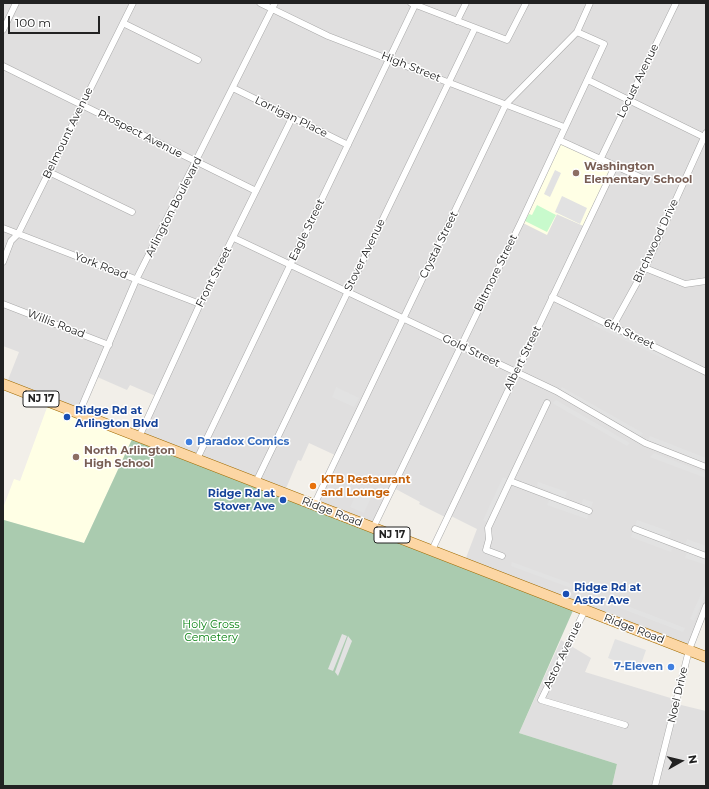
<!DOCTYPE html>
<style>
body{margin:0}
#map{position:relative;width:709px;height:789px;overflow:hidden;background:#f2efe9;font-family:Montserrat,sans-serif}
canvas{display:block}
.frame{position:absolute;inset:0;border:4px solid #222;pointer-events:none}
.north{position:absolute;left:661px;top:741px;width:40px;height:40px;-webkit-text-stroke:3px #fff;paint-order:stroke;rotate:82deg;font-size:11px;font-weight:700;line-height:16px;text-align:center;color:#222}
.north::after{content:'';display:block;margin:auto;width:14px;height:18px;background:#222;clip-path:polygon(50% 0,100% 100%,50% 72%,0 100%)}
.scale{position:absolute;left:8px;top:16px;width:92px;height:18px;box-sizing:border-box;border:2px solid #222;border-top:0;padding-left:5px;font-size:12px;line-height:14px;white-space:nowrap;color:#222;-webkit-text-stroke:3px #fff;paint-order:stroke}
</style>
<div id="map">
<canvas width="709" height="789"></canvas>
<div class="frame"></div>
<div class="north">N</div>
<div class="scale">100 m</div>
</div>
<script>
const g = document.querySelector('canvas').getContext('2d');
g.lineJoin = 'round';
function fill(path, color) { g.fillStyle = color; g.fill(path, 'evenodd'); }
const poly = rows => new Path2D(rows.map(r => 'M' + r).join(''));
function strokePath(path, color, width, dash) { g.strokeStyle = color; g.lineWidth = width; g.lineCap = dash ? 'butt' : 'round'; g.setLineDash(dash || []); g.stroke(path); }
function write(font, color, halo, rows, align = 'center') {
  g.font = font + ' Montserrat,sans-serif'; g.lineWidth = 3; g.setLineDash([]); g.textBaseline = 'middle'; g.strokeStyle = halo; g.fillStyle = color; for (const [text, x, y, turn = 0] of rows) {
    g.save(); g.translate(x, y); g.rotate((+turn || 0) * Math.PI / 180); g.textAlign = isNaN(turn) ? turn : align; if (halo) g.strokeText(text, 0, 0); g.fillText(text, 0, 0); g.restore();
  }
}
fill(poly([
 [3,3,706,3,706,606,689,650,464,563,477,529,449,515,447,518,419,504,420,502,392,487,373,528,314,505,337,456,309,443,301,461,298,460,284,493,139,437,158,397,130,385,127,390,95,376,79,413,6,385,19,352,3,346],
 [615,166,586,227,556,214],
 [561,640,591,658,585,672,677,700,677,704,706,711,706,777,704,786,612,786,617,764,519,733]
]), '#e0dfdf');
fill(poly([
 [559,140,615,166,586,227,557,214,547,235,521,222],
 [49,402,134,435,84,543,3,520,3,508,14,479,20,481]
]), '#ffffe5');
fill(poly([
 [134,435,575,606,519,733,617,764,612,786,3,786,3,521,4,520,84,543]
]), '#aacbaf');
fill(poly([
 [537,205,556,215,547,232,525,221,529,214,532,215]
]), '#c8facc');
fill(poly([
 [555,170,561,173,550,197,544,194],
 [562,196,587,208,580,224,555,212],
 [595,321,666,355,664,359,593,325],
 [336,387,359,398,354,407,332,397],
 [562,387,643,433,640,437,559,391],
 [556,400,630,443,627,446,552,403],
 [650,436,706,458,706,463,648,440],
 [654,453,706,473,706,478,650,457],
 [503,477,507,479,487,522,483,520],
 [538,482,567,492,563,505,579,511,583,499,593,502,587,519,547,505,552,492,537,486],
 [357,492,371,498,364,513,350,507],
 [637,520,671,532,666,545,672,548,671,552,631,537],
 [687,539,706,546,706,565,685,558,689,546,685,544],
 [512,562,572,584,571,588,511,566],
 [706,582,706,593,694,621,690,619],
 [601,596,685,628,683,632,599,600],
 [342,634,347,636,333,671,328,669],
 [348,636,352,641,338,676,335,672],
 [615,639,646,650,639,670,608,658]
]), '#e2e2e2');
const minor = poly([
 [260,3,328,36,564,127],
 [411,3,507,40,526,3],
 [457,21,466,3],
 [123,23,198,60],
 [3,30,16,3],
 [3,66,256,191],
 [588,80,706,138],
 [233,88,348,145],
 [559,140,642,178],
 [600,160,676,3],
 [49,172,132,212],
 [3,228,200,304],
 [234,238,556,391,645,443,706,467],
 [3,262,11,241,18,234,133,3],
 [645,268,685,284,706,281],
 [552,297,706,372],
 [3,304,109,345],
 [613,326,645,268,706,133],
 [547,403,510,481,589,511],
 [79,413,136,280,275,3],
 [139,437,200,304,292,118],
 [197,459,415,5],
 [256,482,475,28],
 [314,505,506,104,577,32,590,3],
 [373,528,521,222,604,44,577,32],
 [635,529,706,556],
 [432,550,615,166],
 [502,556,486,550,489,539,488,528,510,481],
 [585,610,541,700,625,725],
 [655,786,689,650,706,606]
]);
const primary = poly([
 [3,384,706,657]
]);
strokePath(minor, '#a9a9a9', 7);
strokePath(primary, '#a06b00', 11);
strokePath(minor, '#fff', 6);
strokePath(primary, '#fcd6a4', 10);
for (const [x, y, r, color] of [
 [576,173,4,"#8d6e63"],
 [67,417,4,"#1a4fb4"],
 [189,442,4,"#3f7fe0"],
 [76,457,4,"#8d6e63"],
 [313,486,4,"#e8710a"],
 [283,500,4,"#1a4fb4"],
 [566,594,4,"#1a4fb4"],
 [671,667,4,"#3f7fe0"]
]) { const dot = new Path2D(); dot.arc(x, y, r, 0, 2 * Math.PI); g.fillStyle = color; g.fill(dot); strokePath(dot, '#fff', 1.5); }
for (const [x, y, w] of [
 [41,399,36],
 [392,535,36]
]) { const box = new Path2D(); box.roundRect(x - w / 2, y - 8, w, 16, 3); g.fillStyle = '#fff'; g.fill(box); strokePath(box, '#222', 1); }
write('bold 10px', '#222', null, [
 ["NJ 17",41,399],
 ["NJ 17",392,535]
]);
write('11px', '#222', '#fff', [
 ["High Street",411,67,22],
 ["Locust Avenue",638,81,-64],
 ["Lorrigan Place",291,117,26],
 ["Belmount Avenue",68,133,-64],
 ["Prospect Avenue",140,134,27],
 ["Arlington Boulevard",174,207,-63],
 ["Eagle Street",307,230,-64],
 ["Birchwood Drive",656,241,-65],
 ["Crystal Street",439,245,-64],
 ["Stover Avenue",365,255,-64],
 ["York Road",101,266,21],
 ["Biltmore Street",496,273,-64],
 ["Front Street",214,277,-63],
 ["Willis Road",56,324,21],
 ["6th Street",629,334,26],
 ["Gold Street",471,351,25],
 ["Albert Street",523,358,-64],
 ["Ridge Road",332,512,21],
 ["Ridge Road",634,629,21],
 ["Astor Avenue",563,655,-64],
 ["Noel Drive",678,695,-77]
]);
write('bold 11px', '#785e54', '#fff', [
 ["Washington",584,167],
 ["Elementary School",584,180],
 ["North Arlington",84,451],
 ["High School",84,464]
], 'left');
write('bold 11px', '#164399', '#fff', [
 ["Ridge Rd at",75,411],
 ["Arlington Blvd",75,424],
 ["Ridge Rd at",275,494,"right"],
 ["Stover Ave",275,507,"right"],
 ["Ridge Rd at",574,588],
 ["Astor Ave",574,601]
], 'left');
write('bold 11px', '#366cbe', '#fff', [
 ["Paradox Comics",197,442],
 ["7-Eleven",663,667,"right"]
], 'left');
write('bold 11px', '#c56008', '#fff', [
 ["KTB Restaurant",321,480],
 ["and Lounge",321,493]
], 'left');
write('11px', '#0c8416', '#fff', [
 ["Holy Cross",211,625],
 ["Cemetery",211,638]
]);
</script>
